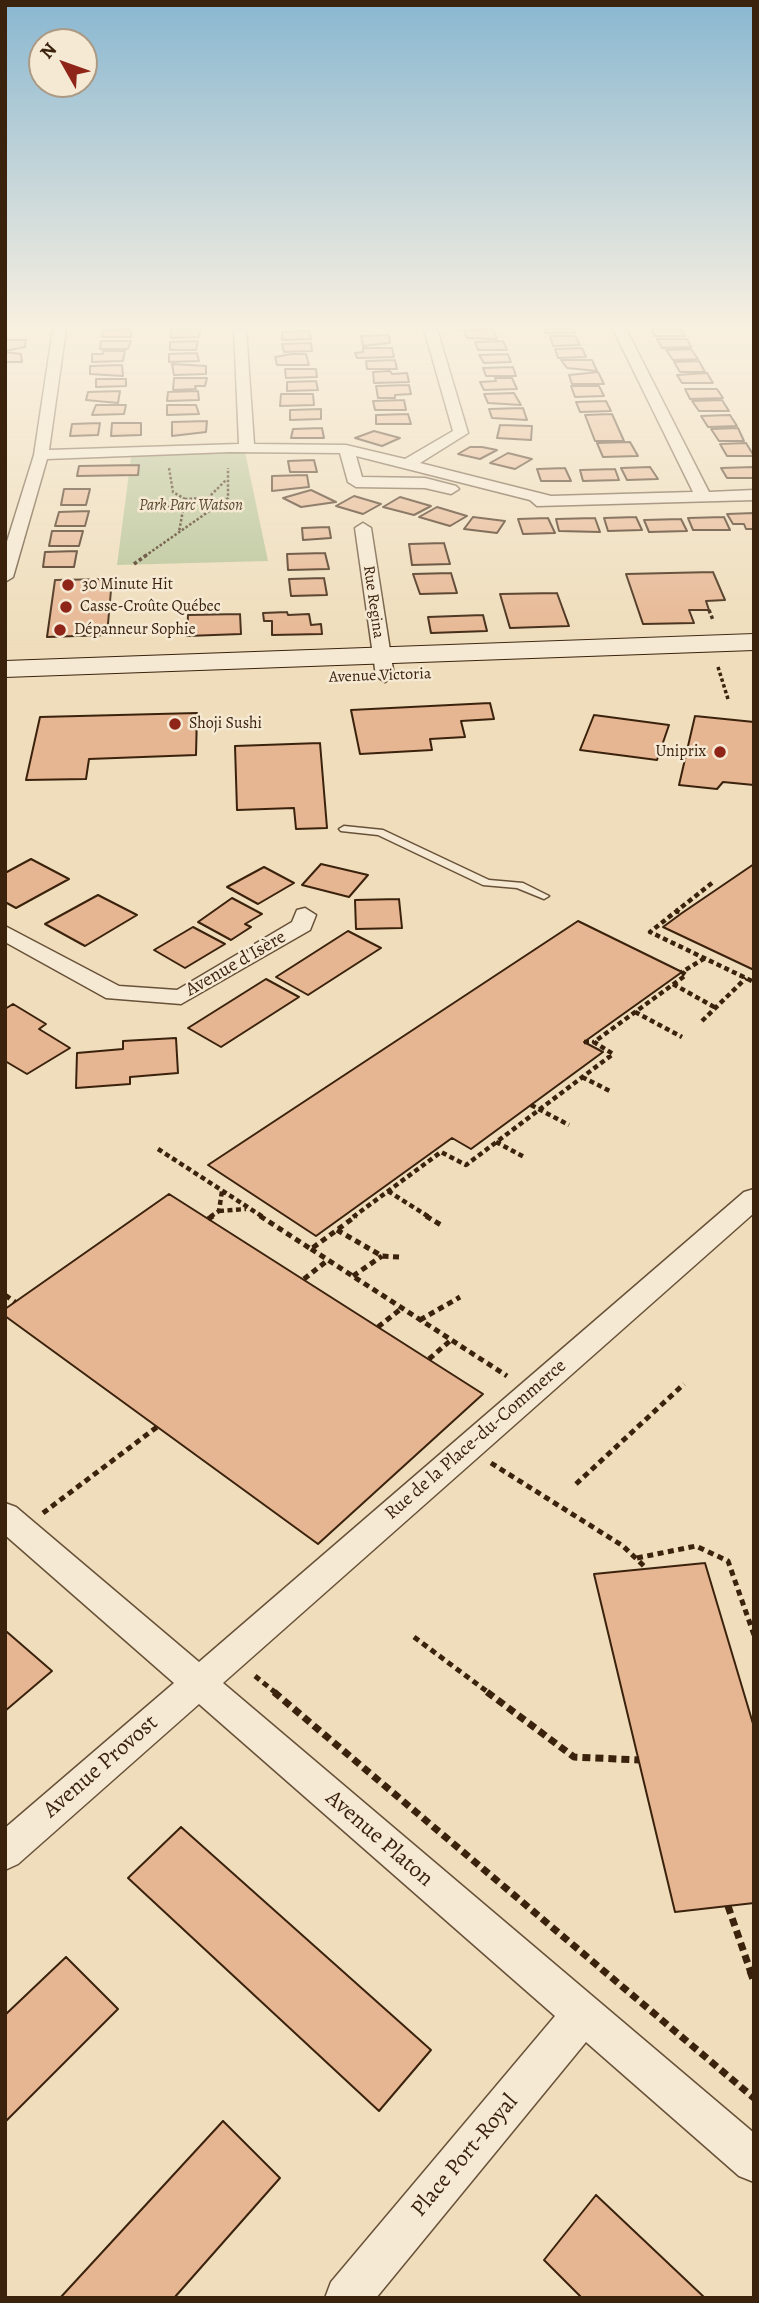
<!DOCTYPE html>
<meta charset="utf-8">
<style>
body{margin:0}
#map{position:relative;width:759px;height:2303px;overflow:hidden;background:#efddbb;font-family:Alegreya,serif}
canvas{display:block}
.frame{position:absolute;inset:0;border:7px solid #3b220d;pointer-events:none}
.north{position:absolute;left:28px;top:28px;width:70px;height:70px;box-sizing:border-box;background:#f5e9d3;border:2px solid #ab9984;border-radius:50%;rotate:310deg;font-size:19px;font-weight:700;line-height:28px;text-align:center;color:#3b220d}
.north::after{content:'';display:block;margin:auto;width:24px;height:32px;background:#8f2418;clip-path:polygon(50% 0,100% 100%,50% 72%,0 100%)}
</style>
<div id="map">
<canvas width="759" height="2303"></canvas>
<div class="frame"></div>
<div class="north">N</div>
</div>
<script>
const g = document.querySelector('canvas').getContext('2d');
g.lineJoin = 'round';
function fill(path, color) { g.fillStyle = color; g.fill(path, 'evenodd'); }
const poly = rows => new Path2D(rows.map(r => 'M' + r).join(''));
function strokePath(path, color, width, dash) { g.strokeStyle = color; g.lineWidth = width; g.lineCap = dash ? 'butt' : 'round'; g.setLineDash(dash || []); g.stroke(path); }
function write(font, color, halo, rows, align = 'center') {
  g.font = font + ' Alegreya,serif'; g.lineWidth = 5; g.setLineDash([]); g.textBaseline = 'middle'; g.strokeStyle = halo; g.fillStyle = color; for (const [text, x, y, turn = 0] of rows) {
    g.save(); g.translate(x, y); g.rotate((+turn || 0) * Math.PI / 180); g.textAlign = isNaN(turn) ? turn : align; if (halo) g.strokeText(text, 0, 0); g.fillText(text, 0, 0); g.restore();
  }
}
fill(poly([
 [244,447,268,561,117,565,132,450]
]), '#b4c294');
const building = poly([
 [131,329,131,337,102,337,103,330,131,329],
 [171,329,200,329,199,337,171,338,171,329],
 [493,329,497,339,467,338,464,330,493,329],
 [544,329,574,329,575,333,546,333,544,329],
 [651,329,681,329,685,336,655,336,651,329],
 [309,331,311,339,282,340,282,332,309,331],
 [389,335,390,343,363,346,361,336,389,335],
 [550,336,575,336,580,345,553,346,550,336],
 [657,339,687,339,691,347,662,348,657,339],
 [5,340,26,340,25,347,5,351,5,340],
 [101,341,131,341,128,349,100,349,101,341],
 [198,341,196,350,170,350,170,342,198,341],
 [503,341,507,350,478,350,475,342,503,341],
 [311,343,312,351,284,352,282,344,311,343],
 [363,348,392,348,394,357,357,358,355,353,363,352,363,348],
 [582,348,586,357,558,358,555,349,582,348],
 [691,349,698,359,673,360,666,350,691,349],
 [103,351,125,351,123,361,92,362,92,354,103,354,103,351],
 [5,352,21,354,22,362,5,362,5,352],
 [197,353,199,361,169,362,169,354,197,353],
 [291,354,306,354,309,365,277,365,275,357,291,354],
 [508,354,511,362,484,363,479,355,508,354],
 [395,360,397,369,367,369,366,361,395,360],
 [561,360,592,360,597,371,567,368,561,360],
 [699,361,705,372,680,372,674,362,699,361],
 [172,364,206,366,206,374,174,375,172,364],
 [122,365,123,376,90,374,90,366,122,365],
 [513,367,516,376,486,376,483,368,513,367],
 [285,369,316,369,317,377,286,378,285,369],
 [390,371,392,374,407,373,409,382,374,383,373,372,390,371],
 [598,372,604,384,572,384,569,375,598,372],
 [707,373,713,383,682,383,677,375,707,373],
 [174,378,207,378,205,386,195,386,196,389,173,390,174,378],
 [495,378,512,378,517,389,484,390,480,382,496,381,495,378],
 [96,379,126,379,126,386,96,387,96,379],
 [316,381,318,390,287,391,287,382,316,381],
 [409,385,411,394,395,395,395,398,378,398,376,386,409,385],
 [571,386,599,386,604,396,575,397,571,386],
 [685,389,717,389,723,398,690,399,685,389],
 [120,391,118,403,86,400,88,392,120,391],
 [198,391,199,400,167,401,168,392,198,391],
 [514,393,521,405,488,403,484,394,514,393],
 [281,394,313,394,314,405,280,406,281,394],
 [404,400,406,410,375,410,373,401,404,400],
 [722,400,729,411,699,411,692,401,722,400],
 [606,401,611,411,580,412,576,402,606,401],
 [96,405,126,405,124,414,92,415,96,405],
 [167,405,196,405,199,414,167,415,167,405],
 [523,408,527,420,492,418,489,409,523,408],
 [321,409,321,419,290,420,290,410,321,409],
 [408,414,411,424,376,424,376,415,408,414],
 [612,414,624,441,595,441,585,415,612,414],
 [730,415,737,426,708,427,701,416,730,415],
 [207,421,206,432,172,436,172,422,207,421],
 [100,423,98,435,70,436,72,424,100,423],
 [112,423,141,423,141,435,111,436,112,423],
 [500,425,532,426,531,440,497,438,500,425],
 [322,428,324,438,291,438,293,429,322,428],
 [738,428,744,441,719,441,711,429,738,428],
 [374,431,400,438,382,446,355,438,374,431],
 [630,442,638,456,603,457,597,443,630,442],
 [746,443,754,456,727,456,720,444,746,443],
 [470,447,482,447,497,450,480,459,458,454,470,447],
 [508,453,532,459,515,469,490,463,508,453],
 [314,460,317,472,290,472,288,461,314,460],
 [139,465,138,475,77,476,79,466,139,465],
 [650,467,658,479,627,480,621,468,650,467],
 [754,467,754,478,727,478,721,468,754,467],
 [565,468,571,481,541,481,537,469,565,468],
 [615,469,619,480,583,481,580,470,615,469],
 [307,475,309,487,272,491,272,476,307,475],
 [64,489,90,489,86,505,61,505,64,489],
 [311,490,336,502,301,507,283,498,311,490],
 [354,496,381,504,363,514,336,506,354,496],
 [400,497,431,506,414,515,383,507,400,497],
 [437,507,467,516,450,526,419,517,437,507],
 [89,511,85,526,55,526,59,512,89,511],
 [754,513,754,529,746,529,744,524,733,524,727,514,754,513],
 [473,517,505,521,497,533,464,529,473,517],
 [636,517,642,530,608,531,604,518,636,517],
 [724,517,730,530,693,530,688,518,724,517],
 [548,518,555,533,523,534,518,519,548,518],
 [595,518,600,532,559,531,556,519,595,518],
 [681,519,687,531,649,532,644,520,681,519],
 [329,527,331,538,303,540,302,528,329,527],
 [52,531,83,531,79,546,49,546,52,531],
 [444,543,450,564,412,565,409,544,444,543],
 [77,551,74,567,43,567,45,552,77,551],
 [325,553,329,569,288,570,287,554,325,553],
 [713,572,725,600,706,601,709,610,689,610,694,623,643,624,626,574,713,572],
 [451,573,457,593,420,594,413,574,451,573],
 [324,578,327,595,291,596,289,579,324,578],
 [112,579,107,635,47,637,55,580,112,579],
 [557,593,569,626,510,628,500,594,557,593],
 [287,612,288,615,309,614,311,625,321,624,322,634,272,635,272,621,264,621,263,613,287,612],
 [240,614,241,634,187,636,188,615,240,614],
 [483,615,487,631,431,633,428,617,483,615],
 [490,703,494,719,461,721,465,737,430,739,432,750,360,754,351,710,490,703],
 [197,713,196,755,89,759,86,779,26,780,40,717,197,713],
 [594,715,669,725,657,760,580,750,594,715],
 [695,716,754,722,754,785,723,782,717,789,679,785,695,716],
 [320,743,327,828,296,829,294,808,237,810,235,746,320,743],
 [31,859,69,879,16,908,5,902,5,873,31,859],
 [321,864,368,875,349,897,302,885,321,864],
 [754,864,754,970,663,927,682,913,754,864],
 [264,867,294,883,258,904,227,887,264,867],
 [98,895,137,915,85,946,45,924,98,895],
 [232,898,262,914,245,924,251,927,231,940,198,922,232,898],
 [399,899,402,928,356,929,355,900,399,899],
 [578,921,682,972,584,1042,603,1052,471,1149,452,1138,316,1236,208,1165,578,921],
 [193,927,225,944,185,968,154,950,193,927],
 [348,931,381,948,308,995,276,977,348,931],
 [266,979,299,997,221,1047,188,1028,266,979],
 [13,1004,46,1024,39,1029,70,1048,27,1074,5,1061,5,1009,13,1004],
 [176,1038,178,1073,130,1077,130,1084,76,1088,77,1053,123,1049,123,1041,176,1038],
 [169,1194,483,1394,318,1544,5,1316,5,1309,169,1194],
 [705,1563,754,1727,754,1903,675,1912,594,1574,705,1563],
 [7,1632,52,1671,5,1711,5,1634,7,1632],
 [181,1827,431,2050,379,2111,128,1878,181,1827],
 [66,1957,118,2009,5,2122,5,2015,66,1957],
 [223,2121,280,2178,174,2298,60,2298,223,2121],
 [596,2195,705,2298,582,2298,544,2260,596,2195]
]);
fill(building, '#e6b591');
strokePath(building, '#3b220d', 2);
const service = poly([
 [344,826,383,830,489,880,523,883,549,896,544,899,517,888,483,885,378,835,341,831,339,829,344,826]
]);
const minor = poly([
 [53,329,66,329,49,450,239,444,234,329,246,329,254,444,346,445,405,459,453,431,424,329,437,329,468,433,420,463,551,496,693,492,613,329,626,329,709,492,754,490,754,500,537,506,530,500,356,456,362,477,425,478,456,486,459,489,451,494,425,488,356,487,348,482,340,453,230,452,47,459,13,577,5,582,5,548,34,455,53,329],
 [363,523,371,528,394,676,385,682,376,676,355,528,363,523],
 [305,908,316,915,310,930,181,1004,106,998,5,942,5,926,119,986,177,990,292,922,297,910,305,908],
 [754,1189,754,1213,223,1683,754,2133,754,2182,739,2176,586,2042,376,2298,325,2298,331,2282,555,2016,199,1704,18,1864,5,1870,5,1828,174,1683,5,1535,5,1503,16,1507,199,1662,744,1192,754,1189]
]);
const secondary = poly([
 [754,634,754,650,5,677,5,661,754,634]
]);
strokePath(service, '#685138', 3);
strokePath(minor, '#685138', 3);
strokePath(secondary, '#3b220d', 2);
strokePath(poly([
 [169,468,173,492,185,499,179,532],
 [185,499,208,498,226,480],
 [168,507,184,506],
 [145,556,228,498,228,468]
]), '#3b220d', 2.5, [2.5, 2]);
strokePath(poly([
 [134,564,148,554],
 [709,610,713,620],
 [718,667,728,699]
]), '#3b220d', 3.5, [3.5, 2.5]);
strokePath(poly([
 [712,883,650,932,754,982],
 [675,910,682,913],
 [673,984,716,1008],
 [635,1012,682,1037],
 [702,1021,746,978],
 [584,1042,594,1042],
 [582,1077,612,1092],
 [531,1105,569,1125],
 [496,1142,526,1158],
 [158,1149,263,1217],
 [388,1191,429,1217],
 [219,1211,246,1209],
 [210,1217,219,1211,222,1191],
 [353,1217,441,1152,466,1165,613,1054,594,1042,686,975,682,972,705,958]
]), '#3b220d', 4.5, [5, 3.5]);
strokePath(poly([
 [260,1216,311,1249,356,1216],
 [426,1216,441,1225],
 [208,1219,213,1216],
 [337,1230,382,1256,399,1257],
 [311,1249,507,1376],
 [353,1276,382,1256],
 [304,1279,328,1260],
 [5,1295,15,1302],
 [420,1320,460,1297],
 [378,1327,402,1308],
 [429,1359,451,1340],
 [491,1463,623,1546,646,1568],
 [576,1484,684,1384],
 [43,1513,157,1427],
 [637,1558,696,1546,728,1561,754,1635],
 [414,1637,489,1693],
 [255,1676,276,1693]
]), '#3b220d', 5, [6, 4.5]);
strokePath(poly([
 [274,1692,754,2098],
 [487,1692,574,1757,639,1760],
 [728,1906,750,1970,754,1973],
 [750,1971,754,1982]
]), '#3b220d', 7, [8, 5]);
fill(service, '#f5e9d3');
fill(minor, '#f5e9d3');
fill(secondary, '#f5e9d3');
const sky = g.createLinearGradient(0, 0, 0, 652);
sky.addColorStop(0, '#89b7d1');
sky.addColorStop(0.5, '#f8f0e0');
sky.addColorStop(1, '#f8f0e000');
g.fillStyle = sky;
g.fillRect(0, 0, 759, 652);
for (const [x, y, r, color] of [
 [68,585,7,"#8f2418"],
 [66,607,7,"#8f2418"],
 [60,630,7,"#8f2418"],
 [175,724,7,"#8f2418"],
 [720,752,7,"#8f2418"]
]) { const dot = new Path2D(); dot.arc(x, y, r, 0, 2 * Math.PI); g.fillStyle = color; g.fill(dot); strokePath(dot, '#f5e9d3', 2.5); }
write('italic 16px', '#594a2f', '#f5e9d3', [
 ["Park Parc Watson",191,506]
]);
write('16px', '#3b220d', '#f5e9d3', [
 ["30 Minute Hit",82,585],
 ["Casse-Croûte Québec",80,607],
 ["Dépanneur Sophie",74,630],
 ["Shoji Sushi",189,724],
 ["Uniprix",706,752,"right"]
], 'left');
write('16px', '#3b220d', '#f5e9d3', [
 ["Rue Regina",373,602,82],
 ["Avenue Victoria",380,676,-2]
]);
write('19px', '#3b220d', '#f5e9d3', [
 ["Avenue d'Isère",236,964,-30],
 ["Rue de la Place-du-Commerce",476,1440,-41]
]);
write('23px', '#3b220d', '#f5e9d3', [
 ["Avenue Provost",101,1767,-41],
 ["Avenue Platon",379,1839,41],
 ["Place Port-Royal",465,2156,-50]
]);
</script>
